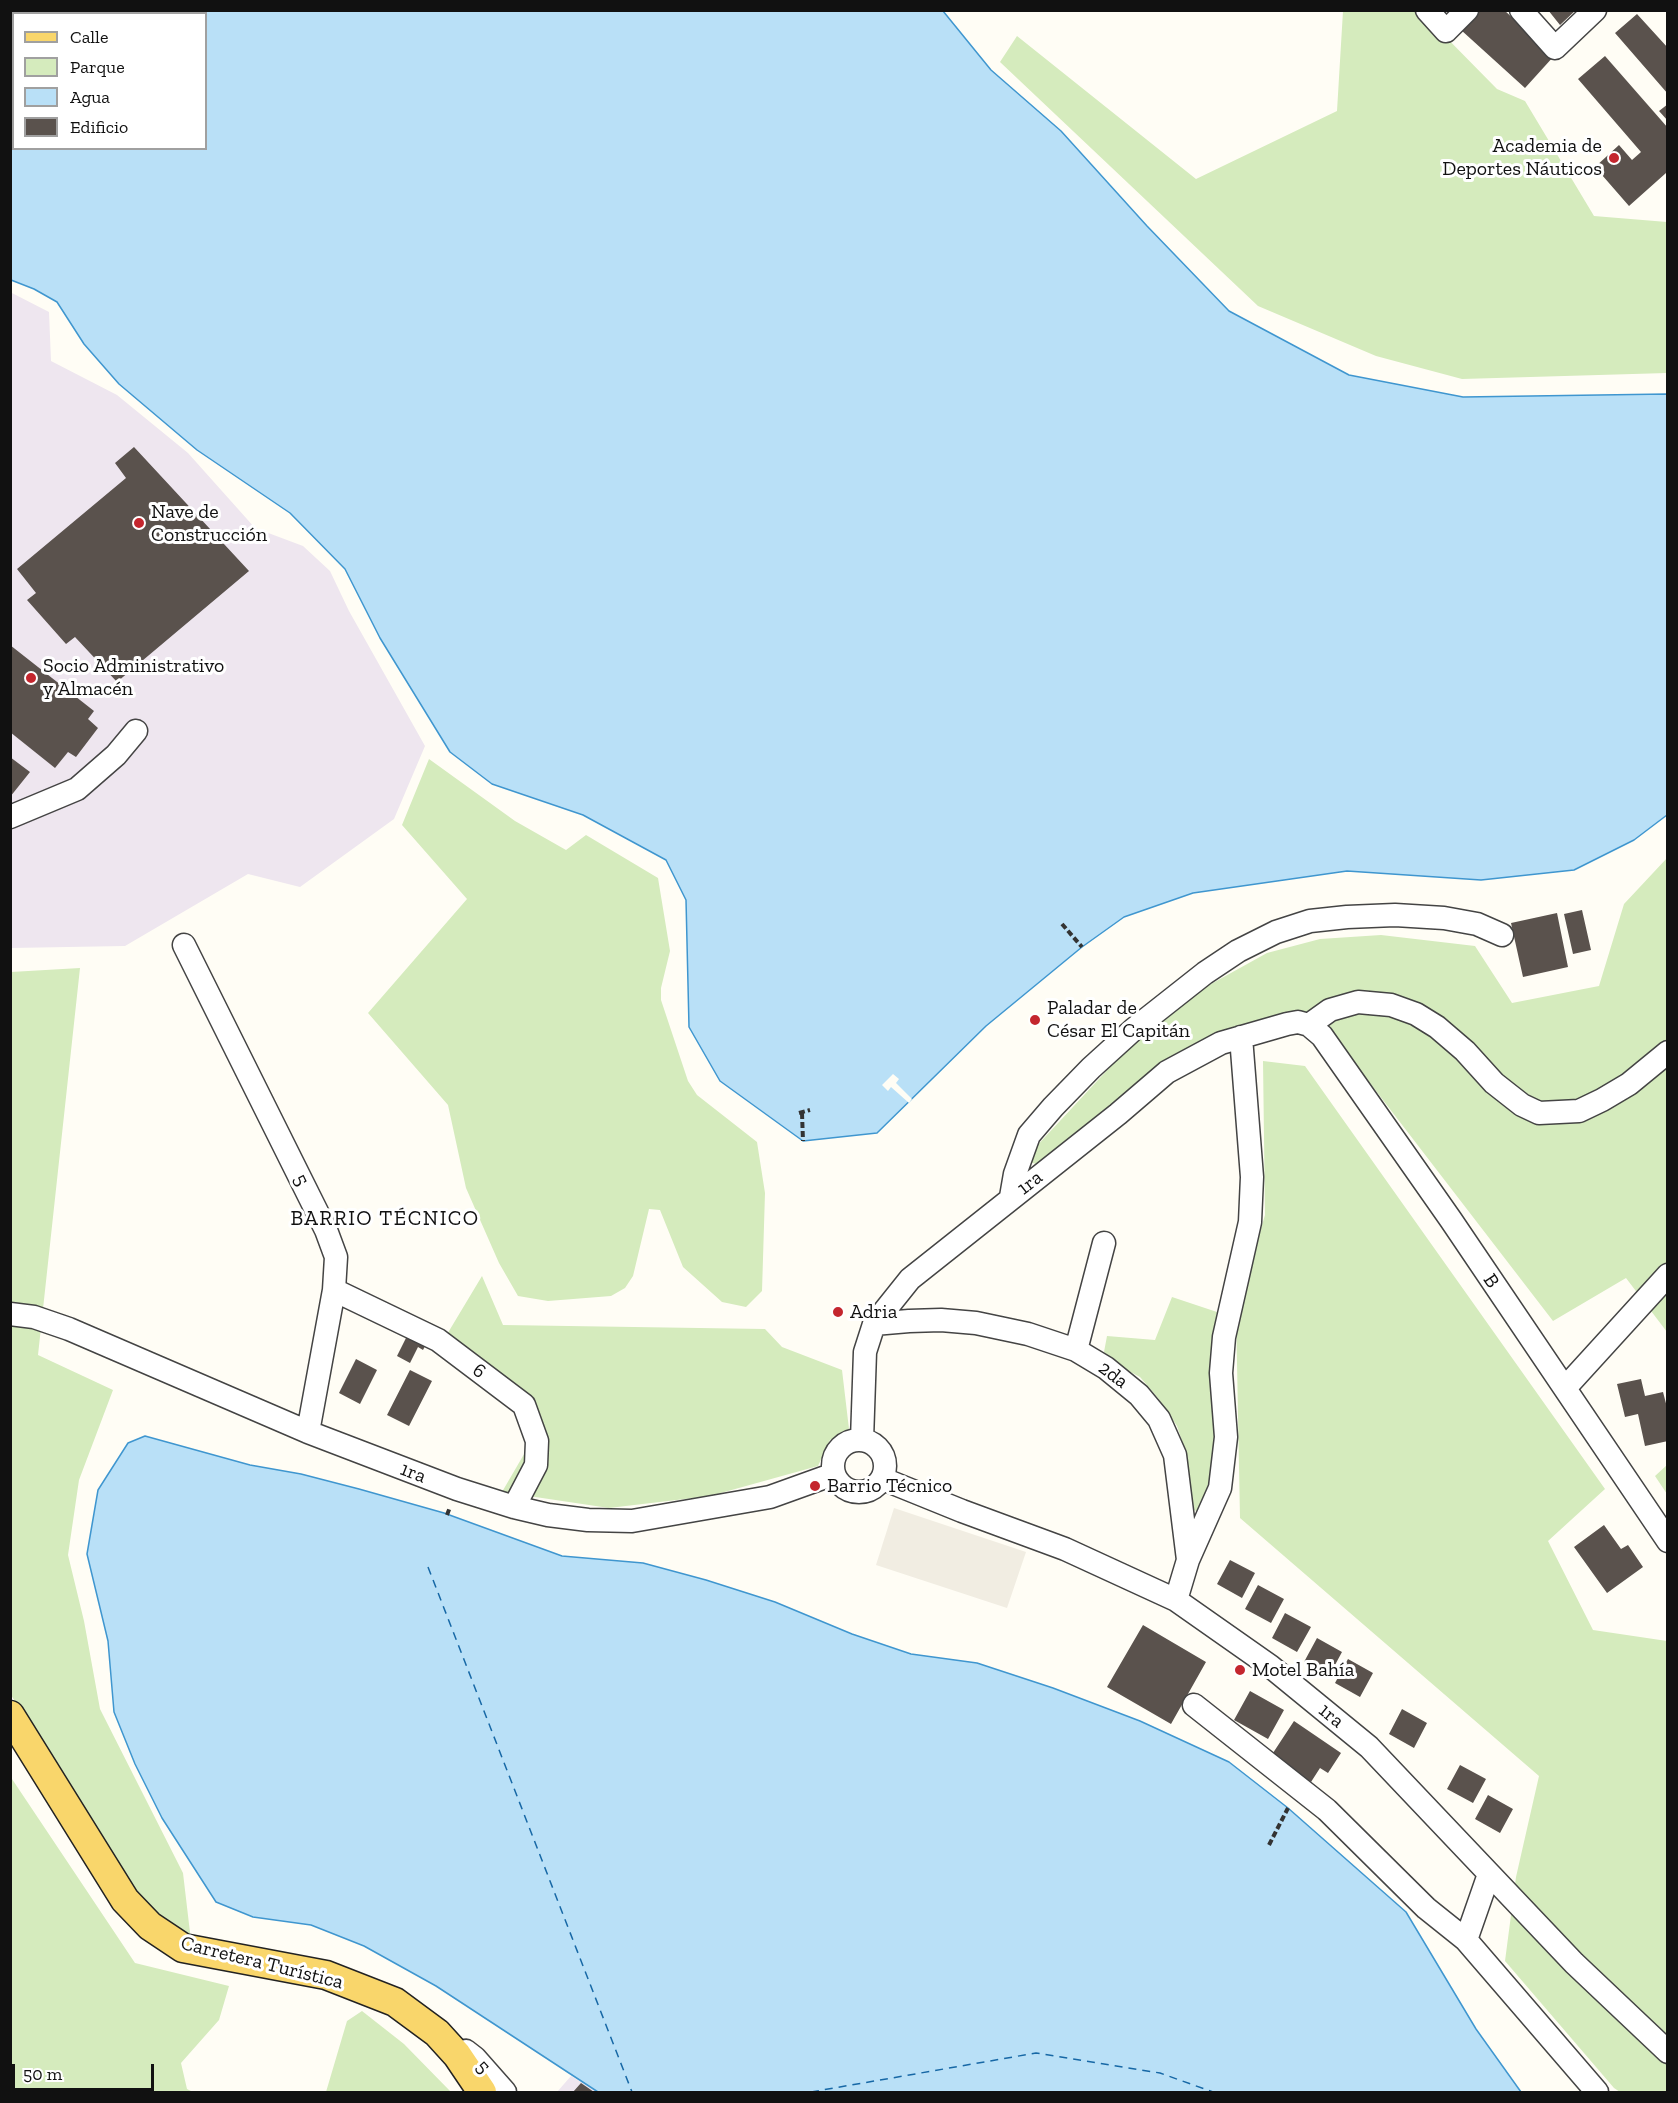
<!DOCTYPE html>
<meta charset="utf-8">
<style>
body{margin:0}
#map{position:relative;width:1678px;height:2103px;overflow:hidden;background:#fffdf5;font-family:"Zilla Slab",serif}
canvas{display:block}
.frame{position:absolute;inset:0;border:12px solid #111;pointer-events:none}
.legend{position:absolute;left:12px;top:12px;width:195px;height:138px;box-sizing:border-box;background:#fff;border:2px solid #a0a0a0;margin:0;padding:8px 10px;list-style:none;font-size:18px;color:#111}
.legend li{display:flex;align-items:center;gap:12px;height:30px}
.legend b{width:30px;border:2px solid #a0a0a0}
.scale{position:absolute;left:12px;top:2064px;width:142px;height:27px;box-sizing:border-box;border:3px solid #111;border-top:0;padding-left:8px;font-size:18px;line-height:21px;white-space:nowrap;color:#111;-webkit-text-stroke:4px #fff;paint-order:stroke}
</style>
<div id="map">
<canvas width="1678" height="2103"></canvas>
<div class="frame"></div>
<ul class="legend">
<li><b style="height:8px;background:#f9d66b"></b>Calle</li>
<li><b style="height:16px;background:#d5ebbd"></b>Parque</li>
<li><b style="height:16px;background:#b9e0f7"></b>Agua</li>
<li><b style="height:16px;background:#5a524d"></b>Edificio</li>
</ul>
<div class="scale">50 m</div>
</div>
<script>
const g = document.querySelector('canvas').getContext('2d');
g.lineJoin = 'round';
function fill(path, color) { g.fillStyle = color; g.fill(path, 'evenodd'); }
const poly = rows => new Path2D(rows.map(r => 'M' + r).join(''));
function strokePath(path, color, width, dash) { g.strokeStyle = color; g.lineWidth = width; g.lineCap = dash ? 'butt' : 'round'; g.setLineDash(dash || []); g.stroke(path); }
function write(font, color, halo, rows, align = 'center') {
  g.font = font + ' "Zilla Slab",serif'; g.lineWidth = 6; g.setLineDash([]); g.textBaseline = 'middle'; g.strokeStyle = halo; g.fillStyle = color; for (const [text, x, y, turn = 0] of rows) {
    g.save(); g.translate(x, y); g.rotate((+turn || 0) * Math.PI / 180); g.textAlign = isNaN(turn) ? turn : align; if (halo) g.strokeText(text, 0, 0); g.fillText(text, 0, 0); g.restore();
  }
}
fill(poly([
 [10,292,49,312,51,361,117,395,188,453,255,528,303,546,330,571,349,611,425,746,394,819,300,887,248,874,125,946,11,948],
 [571,2076,597,2092,557,2092]
]), '#eee6ef');
fill(poly([
 [1343,11,1416,11,1433,24,1497,89,1525,101,1594,216,1667,222,1667,373,1462,379,1376,356,1258,306,1000,62,1017,36,1196,179,1337,111],
 [429,759,515,821,566,850,586,835,658,878,670,951,661,988,661,1000,688,1081,697,1095,757,1142,765,1193,762,1291,746,1307,722,1302,683,1267,660,1210,649,1209,633,1276,625,1288,611,1296,548,1301,518,1296,499,1263,466,1188,448,1105,368,1013,467,899,402,825],
 [1667,858,1667,1332,1626,1278,1553,1321,1336,1039,1261,1023,1039,1165,1030,1162,1032,1151,1112,1065,1151,1027,1202,989,1267,953,1320,939,1381,935,1475,946,1512,1003,1599,986,1624,904],
 [80,968,38,1355,113,1390,79,1480,68,1555,84,1621,100,1709,183,1873,191,1941,135,1895,11,1695,11,972],
 [1263,1061,1305,1066,1605,1489,1548,1541,1593,1630,1667,1641,1667,2092,1620,2092,1614,2088,1505,1961,1516,1877,1539,1776,1240,1518,1236,1312,1265,1215],
 [482,1276,503,1325,765,1329,782,1347,842,1370,849,1429,830,1440,818,1466,710,1496,609,1508,502,1492,527,1449,532,1399,443,1341],
 [1172,1297,1217,1312,1213,1351,1215,1433,1212,1470,1205,1506,1197,1511,1189,1509,1187,1495,1188,1459,1177,1426,1158,1398,1140,1377,1121,1367,1104,1352,1107,1336,1155,1340],
 [1667,1465,1667,1494,1655,1476],
 [10,1776,135,1963,229,1986,219,2020,181,2063,187,2089,193,2092,11,2092],
 [362,2011,404,2044,451,2092,326,2092,347,2021]
]), '#d5ebbd');
fill(poly([
 [894,1508,1026,1552,1007,1608,876,1565]
]), '#f1ede2');
const water = poly([
 [10,11,943,11,991,70,1061,131,1147,226,1229,311,1349,375,1463,397,1667,394,1667,815,1634,840,1574,870,1481,880,1347,871,1193,893,1124,917,1082,947,986,1026,877,1133,803,1141,720,1081,689,1027,686,900,666,860,583,815,492,784,450,752,380,638,345,569,290,513,197,450,119,384,84,344,57,302,34,289,11,280,10,11],
 [14,14,206,14,206,148,14,148,14,14],
 [145,1436,250,1465,301,1474,359,1489,444,1513,562,1556,643,1563,706,1580,775,1602,852,1634,911,1654,977,1663,1053,1688,1140,1721,1229,1762,1288,1808,1406,1912,1476,2029,1521,2092,598,2092,436,1986,364,1946,311,1925,253,1917,216,1902,162,1818,135,1764,114,1712,108,1641,87,1554,98,1490,128,1443,145,1436]
]);
fill(water, '#b9e0f7');
strokePath(water, '#3f96cf', 1.5);
fill(poly([
 [893,1074,899,1079,896,1083,912,1099,909,1103,891,1087,888,1091,882,1085]
]), '#fffdf5');
strokePath(poly([
 [428,1567,632,2092],
 [811,2092,1036,2053,1160,2073,1213,2092]
]), '#1768a6', 1.5, [8, 6]);
fill(poly([
 [1479,10,1504,10,1554,56,1525,88,1461,30],
 [1548,10,1576,10,1560,25],
 [1637,14,1668,48,1668,94,1615,33],
 [1605,56,1668,128,1668,175,1666,173,1629,206,1595,167,1619,145,1632,160,1641,152,1578,79],
 [1668,104,1668,121,1659,111],
 [134,447,249,571,117,682,75,637,66,644,27,600,36,593,17,569,126,478,115,463],
 [10,645,94,711,88,719,98,728,76,757,68,752,55,768,10,732],
 [10,757,30,772,10,797],
 [1582,910,1591,950,1573,954,1564,914],
 [1557,913,1568,967,1523,977,1511,923],
 [411,1328,429,1338,423,1350,418,1347,410,1363,397,1356],
 [356,1359,377,1370,360,1404,339,1393],
 [410,1370,432,1381,409,1426,387,1415],
 [1641,1379,1645,1396,1663,1392,1668,1411,1668,1441,1645,1446,1638,1414,1625,1417,1617,1384],
 [1604,1525,1621,1549,1628,1545,1643,1567,1607,1593,1574,1547],
 [1230,1560,1255,1573,1242,1598,1217,1584],
 [1258,1585,1284,1599,1271,1623,1245,1609],
 [1285,1613,1311,1627,1297,1652,1272,1638],
 [1143,1625,1206,1662,1171,1724,1107,1687],
 [1317,1638,1342,1652,1329,1676,1304,1662],
 [1348,1659,1373,1673,1360,1697,1335,1683],
 [1250,1691,1284,1710,1268,1739,1234,1720],
 [1402,1709,1427,1723,1414,1748,1389,1734],
 [1294,1721,1341,1753,1328,1773,1320,1768,1311,1782,1271,1756],
 [1460,1765,1486,1779,1473,1803,1447,1789],
 [1488,1795,1513,1809,1500,1833,1475,1819],
 [581,2083,594,2092,573,2092]
]), '#5a524d');
const minor = poly([
 [1427,10,1446,31,1467,10],
 [1521,10,1555,48,1595,10],
 [10,817,77,789,116,755,136,731],
 [184,945,326,1230,336,1257,334,1290,308,1432],
 [1309,1025,1330,1010,1358,1002,1391,1005,1416,1014,1437,1027,1465,1051,1494,1083,1522,1105,1539,1113,1579,1111,1602,1100,1629,1084,1668,1052],
 [1011,1197,1015,1174,1029,1135,1053,1107,1091,1068,1134,1029,1205,973,1238,951,1276,932,1310,921,1347,917,1395,915,1444,918,1477,924,1502,935],
 [334,1290,438,1340,524,1405,537,1441,536,1465,514,1507],
 [10,1314,34,1317,69,1329,308,1432,457,1489,514,1507,548,1515,588,1520,632,1521,770,1497,834,1474],
 [874,1324,909,1321,941,1320,976,1323,1028,1334,1076,1350,1106,1368,1139,1395,1159,1419,1175,1455,1188,1560,1176,1600],
 [1076,1350,1104,1243],
 [1565,1388,1668,1275],
 '833 1466a26 26 0 1 1 52 0a26 26 0 1 1-52 0Z',
 [862,1440,865,1352,874,1324,910,1279,1118,1114,1167,1072,1221,1043,1287,1024,1298,1022,1309,1025,1322,1036,1451,1220,1668,1541],
 [883,1479,962,1511,1065,1549,1176,1600,1270,1666,1369,1747,1574,1963,1668,2052],
 [1188,1560,1220,1488,1226,1437,1221,1373,1224,1337,1250,1222,1252,1177,1241,1037],
 [1194,1705,1327,1810,1426,1908,1466,1940,1597,2092],
 [1466,1940,1489,1874],
 [457,2055,466,2051,475,2058,505,2092]
]);
const major = poly([
 [10,1715,125,1900,150,1926,183,1948,326,1975,395,2002,437,2033,457,2055,482,2092]
]);
strokePath(minor, '#444', 25);
strokePath(major, '#222', 31);
strokePath(poly([
 [1062,924,1082,947],
 [799,1113,810,1110],
 [802,1113,803,1141],
 [447,1515,450,1507],
 [1269,1845,1288,1808]
]), '#333', 4, [6, 3]);
strokePath(minor, '#fff', 22);
strokePath(major, '#f9d66b', 28);
for (const [x, y, r, color] of [
 [1614,158,6,"#c4262e"],
 [139,523,6,"#c4262e"],
 [31,678,6,"#c4262e"],
 [1035,1020,6,"#c4262e"],
 [838,1312,6,"#c4262e"],
 [815,1486,6,"#c4262e"],
 [1240,1670,6,"#c4262e"]
]) { const dot = new Path2D(); dot.arc(x, y, r, 0, 2 * Math.PI); g.fillStyle = color; g.fill(dot); strokePath(dot, '#fff', 2); }
write('20px', '#111', '#fff', [
 ["Academia de",1602,146,"right"],
 ["Deportes Náuticos",1602,169,"right"],
 ["Nave de",151,512],
 ["Construcción",151,535],
 ["Socio Administrativo",43,666],
 ["y Almacén",43,689],
 ["Paladar de",1047,1008],
 ["César El Capitán",1047,1031],
 ["Adria",850,1312],
 ["Barrio Técnico",827,1486],
 ["Motel Bahía",1252,1670]
], 'left');
write('20px', '#111', '#fff', [
 ["5",301,1180,64],
 ["1ra",1030,1183,-38],
 ["B",1491,1281,56],
 ["6",479,1371,37],
 ["2da",1113,1375,37],
 ["1ra",413,1473,21],
 ["1ra",1331,1716,39],
 ["Carretera Turística",262,1963,14],
 ["5",483,2067,48]
]);
g.letterSpacing = '1.5px';
write('21px', '#111', '#fff', [
 ["BARRIO TÉCNICO",385,1219]
]);
g.letterSpacing = '0px';
</script>
